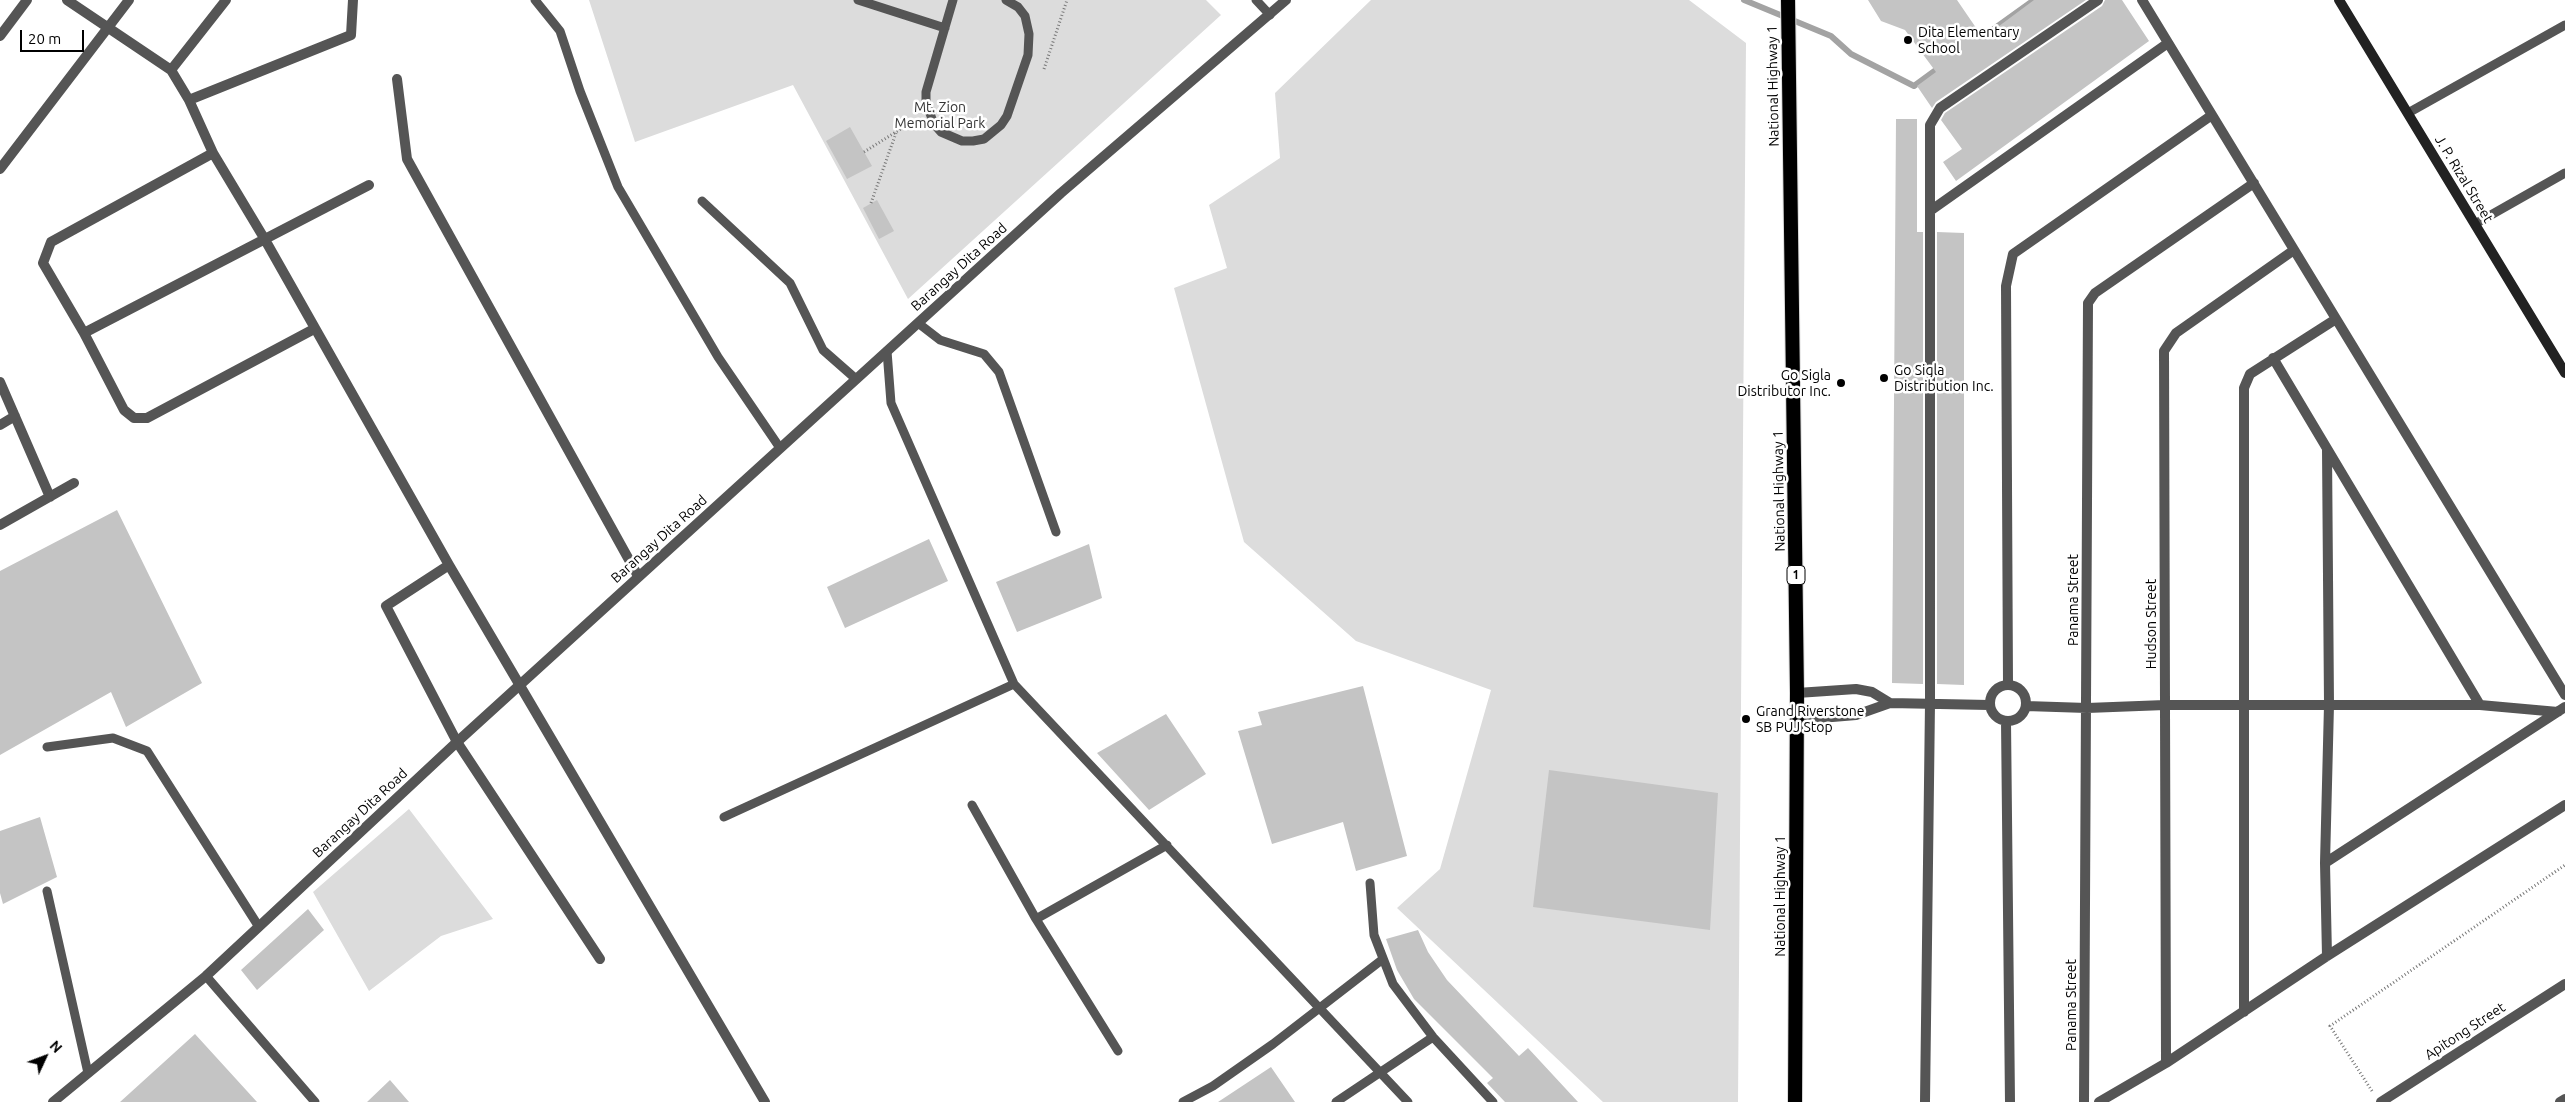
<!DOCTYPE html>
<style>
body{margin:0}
#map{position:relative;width:2565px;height:1102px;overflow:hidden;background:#fff;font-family:Ubuntu,sans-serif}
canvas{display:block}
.north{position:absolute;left:20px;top:1032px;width:50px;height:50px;-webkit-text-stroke:4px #fff;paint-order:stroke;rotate:47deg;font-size:14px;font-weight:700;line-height:20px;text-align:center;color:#000}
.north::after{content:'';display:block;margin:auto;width:18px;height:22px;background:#000;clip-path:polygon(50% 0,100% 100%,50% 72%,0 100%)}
.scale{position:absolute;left:20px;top:30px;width:64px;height:22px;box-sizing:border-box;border:2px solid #000;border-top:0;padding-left:6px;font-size:15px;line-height:18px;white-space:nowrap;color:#000;-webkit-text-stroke:4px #fff;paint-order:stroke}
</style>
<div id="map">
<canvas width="2565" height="1102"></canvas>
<div class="north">N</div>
<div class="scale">20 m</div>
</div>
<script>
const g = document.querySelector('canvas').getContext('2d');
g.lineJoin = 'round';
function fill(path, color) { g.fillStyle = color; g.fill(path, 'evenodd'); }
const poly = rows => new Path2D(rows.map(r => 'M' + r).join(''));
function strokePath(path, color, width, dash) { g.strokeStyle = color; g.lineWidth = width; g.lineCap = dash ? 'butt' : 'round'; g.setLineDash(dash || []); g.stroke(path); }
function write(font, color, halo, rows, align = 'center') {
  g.font = font + ' Ubuntu,sans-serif'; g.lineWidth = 5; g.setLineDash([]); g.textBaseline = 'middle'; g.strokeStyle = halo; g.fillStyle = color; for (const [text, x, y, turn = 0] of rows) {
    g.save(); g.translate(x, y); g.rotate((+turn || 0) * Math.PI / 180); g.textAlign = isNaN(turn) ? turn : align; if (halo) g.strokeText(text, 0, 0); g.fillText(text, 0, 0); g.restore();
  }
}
fill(poly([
 [589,0,1206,0,1221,15,908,299,793,85,635,142],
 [1371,0,1689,0,1746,43,1738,1102,1603,1102,1397,908,1440,869,1491,690,1356,641,1244,542,1174,288,1227,268,1209,205,1280,158,1275,93],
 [409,809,493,919,441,936,369,991,313,892]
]), '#dcdcdc');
strokePath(poly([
 [1744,0,1831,36,1851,54,1914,86,1940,67],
 [1977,41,2034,0]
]), '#a3a3a3', 6);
fill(poly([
 [1868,0,1957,0,1983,38,2034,0,2086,0,1936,102,1932,108,1917,86,1936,72,1905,30,1881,21],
 [2105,0,2122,0,2149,41,1956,181,1943,162,1962,149,1941,120,1945,113,2102,6],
 [1896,119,1917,119,1917,232,1923,232,1923,684,1892,683],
 [850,127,872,166,847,179,826,141],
 [877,200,894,231,879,239,863,208],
 [1937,232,1964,233,1964,685,1937,684],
 [117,510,202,683,126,727,111,692,0,755,0,571],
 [929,539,948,581,845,628,827,587],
 [1089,544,1102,598,1017,632,996,582],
 [1363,686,1407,856,1356,871,1343,822,1272,844,1238,731,1262,725,1258,712],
 [1166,714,1206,774,1149,810,1097,753],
 [1549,770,1718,793,1710,930,1533,907],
 [40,817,57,877,3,904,0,893,0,831],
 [308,909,324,930,257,990,241,970],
 [1418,930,1428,952,1447,980,1519,1056,1528,1048,1578,1102,1505,1102,1487,1083,1493,1078,1414,999,1397,970,1386,939],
 [195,1034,257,1102,120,1102],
 [1271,1067,1295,1102,1218,1102],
 [390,1080,409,1102,367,1102]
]), '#c4c4c4');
const trunk = poly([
 [1788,0,1797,693,1795,1102]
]);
strokePath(trunk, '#dbdbdb', 16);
strokePath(poly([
 [1044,69,1067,0],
 [864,152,915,120],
 [871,203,896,133],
 [2372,1091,2330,1026,2565,865]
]), '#777', 3, [1, 2.5]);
strokePath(poly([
 [535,0,560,31,580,91,618,187,718,357,780,448],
 [858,0,945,28],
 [953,0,926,92,926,103,934,124,941,132,962,141,973,141,984,139,1001,125,1007,116,1028,55,1029,34,1025,16,1018,7,1006,0],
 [1256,0,1270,15],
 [2408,113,2565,25],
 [702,201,790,283,823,350,856,379],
 [2475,224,2565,173],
 [918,323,940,340,984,354,999,372,1056,532],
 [887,351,891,403,1014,684,1408,1102],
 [47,747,113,738,147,751,259,927],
 [972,805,1036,919,1118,1051],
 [724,817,1014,684],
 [1370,883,1374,935,1393,984,1433,1037,1493,1102],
 [47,891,88,1073],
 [1036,919,1167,845],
 [206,976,315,1102],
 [1183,1102,1213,1086,1273,1044,1383,959],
 [1336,1102,1433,1037]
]), '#555', 9);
strokePath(poly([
 [67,0,171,70,189,100,213,153,264,238,449,565,765,1102],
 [2142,0,2565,695],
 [0,36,27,0],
 [171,70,226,0],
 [397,79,407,159,638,576],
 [189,100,351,35,353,0],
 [213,153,51,242,43,263,84,333,124,410,134,418,147,418,314,329],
 [0,169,129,0],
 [1930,211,2168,43],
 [84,333,369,185],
 [2273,358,2480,705],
 [0,382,50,497],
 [0,425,15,416],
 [2327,449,2329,705,2325,863,2327,956],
 [0,525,74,483],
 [449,565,386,606,457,742,600,959],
 [2008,684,2006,286,2013,254,2212,115],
 '1990 703a18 18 0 1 1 36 0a18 18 0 1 1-36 0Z',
 [1797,693,1856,689,1872,692,1890,703],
 [2026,706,2087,708,2165,705,2480,705,2558,712],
 [1797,720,1856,715,1890,703,1989,705],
 [2006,721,2010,1102],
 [2325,863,2565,707],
 [2244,1012,2244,388,2250,374,2336,319],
 [2166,1063,2164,351,2176,333,2294,250],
 [1925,1102,1930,703,1930,125,1940,108,2098,0],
 [2084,1102,2088,303,2095,293,2254,183],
 [2099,1102,2166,1063,2327,956,2565,805],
 [2381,1102,2565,984],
 [2560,1102,2565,1099]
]), '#555', 10);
strokePath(poly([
 [53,1102,206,976,457,742,1061,193,1286,0]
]), '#555', 10);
strokePath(poly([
 [2339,0,2565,373]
]), '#222', 10);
strokePath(trunk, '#000', 14);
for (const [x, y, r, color] of [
 [1908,40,5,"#000"],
 [1884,378,5,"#000"],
 [1841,383,5,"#000"],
 [1746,719,5,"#000"]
]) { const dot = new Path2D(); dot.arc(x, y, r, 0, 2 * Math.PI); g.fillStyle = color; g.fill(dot); strokePath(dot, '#fff', 2); }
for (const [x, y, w] of [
 [1796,575,18]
]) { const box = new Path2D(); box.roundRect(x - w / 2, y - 9.5, w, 19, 4); g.fillStyle = '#fff'; g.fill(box); strokePath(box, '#000', 1); }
write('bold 12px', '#000', null, [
 ["1",1796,575]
]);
write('14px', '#000', '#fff', [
 ["Dita Elementary",1918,32],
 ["School",1918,48],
 ["Go Sigla",1894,370],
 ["Distribution Inc.",1894,386],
 ["Go Sigla",1831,375,"right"],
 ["Distributor Inc.",1831,391,"right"],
 ["Grand Riverstone",1756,711],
 ["SB PUJ Stop",1756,727]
], 'left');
write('14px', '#000', '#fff', [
 ["National Highway 1",1773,86,-91],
 ["J. P. Rizal Street",2464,179,59],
 ["Barangay Dita Road",959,267,-42],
 ["National Highway 1",1779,491,-91],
 ["Barangay Dita Road",659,539,-42],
 ["Panama Street",2073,600,-90],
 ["Hudson Street",2151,624,-90],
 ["Barangay Dita Road",360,813,-43],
 ["National Highway 1",1780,896,-90],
 ["Panama Street",2071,1005,-90],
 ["Apitong Street",2465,1031,-33]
]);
write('14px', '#333', '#fff', [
 ["Mt. Zion",940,107],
 ["Memorial Park",940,123]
]);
</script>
